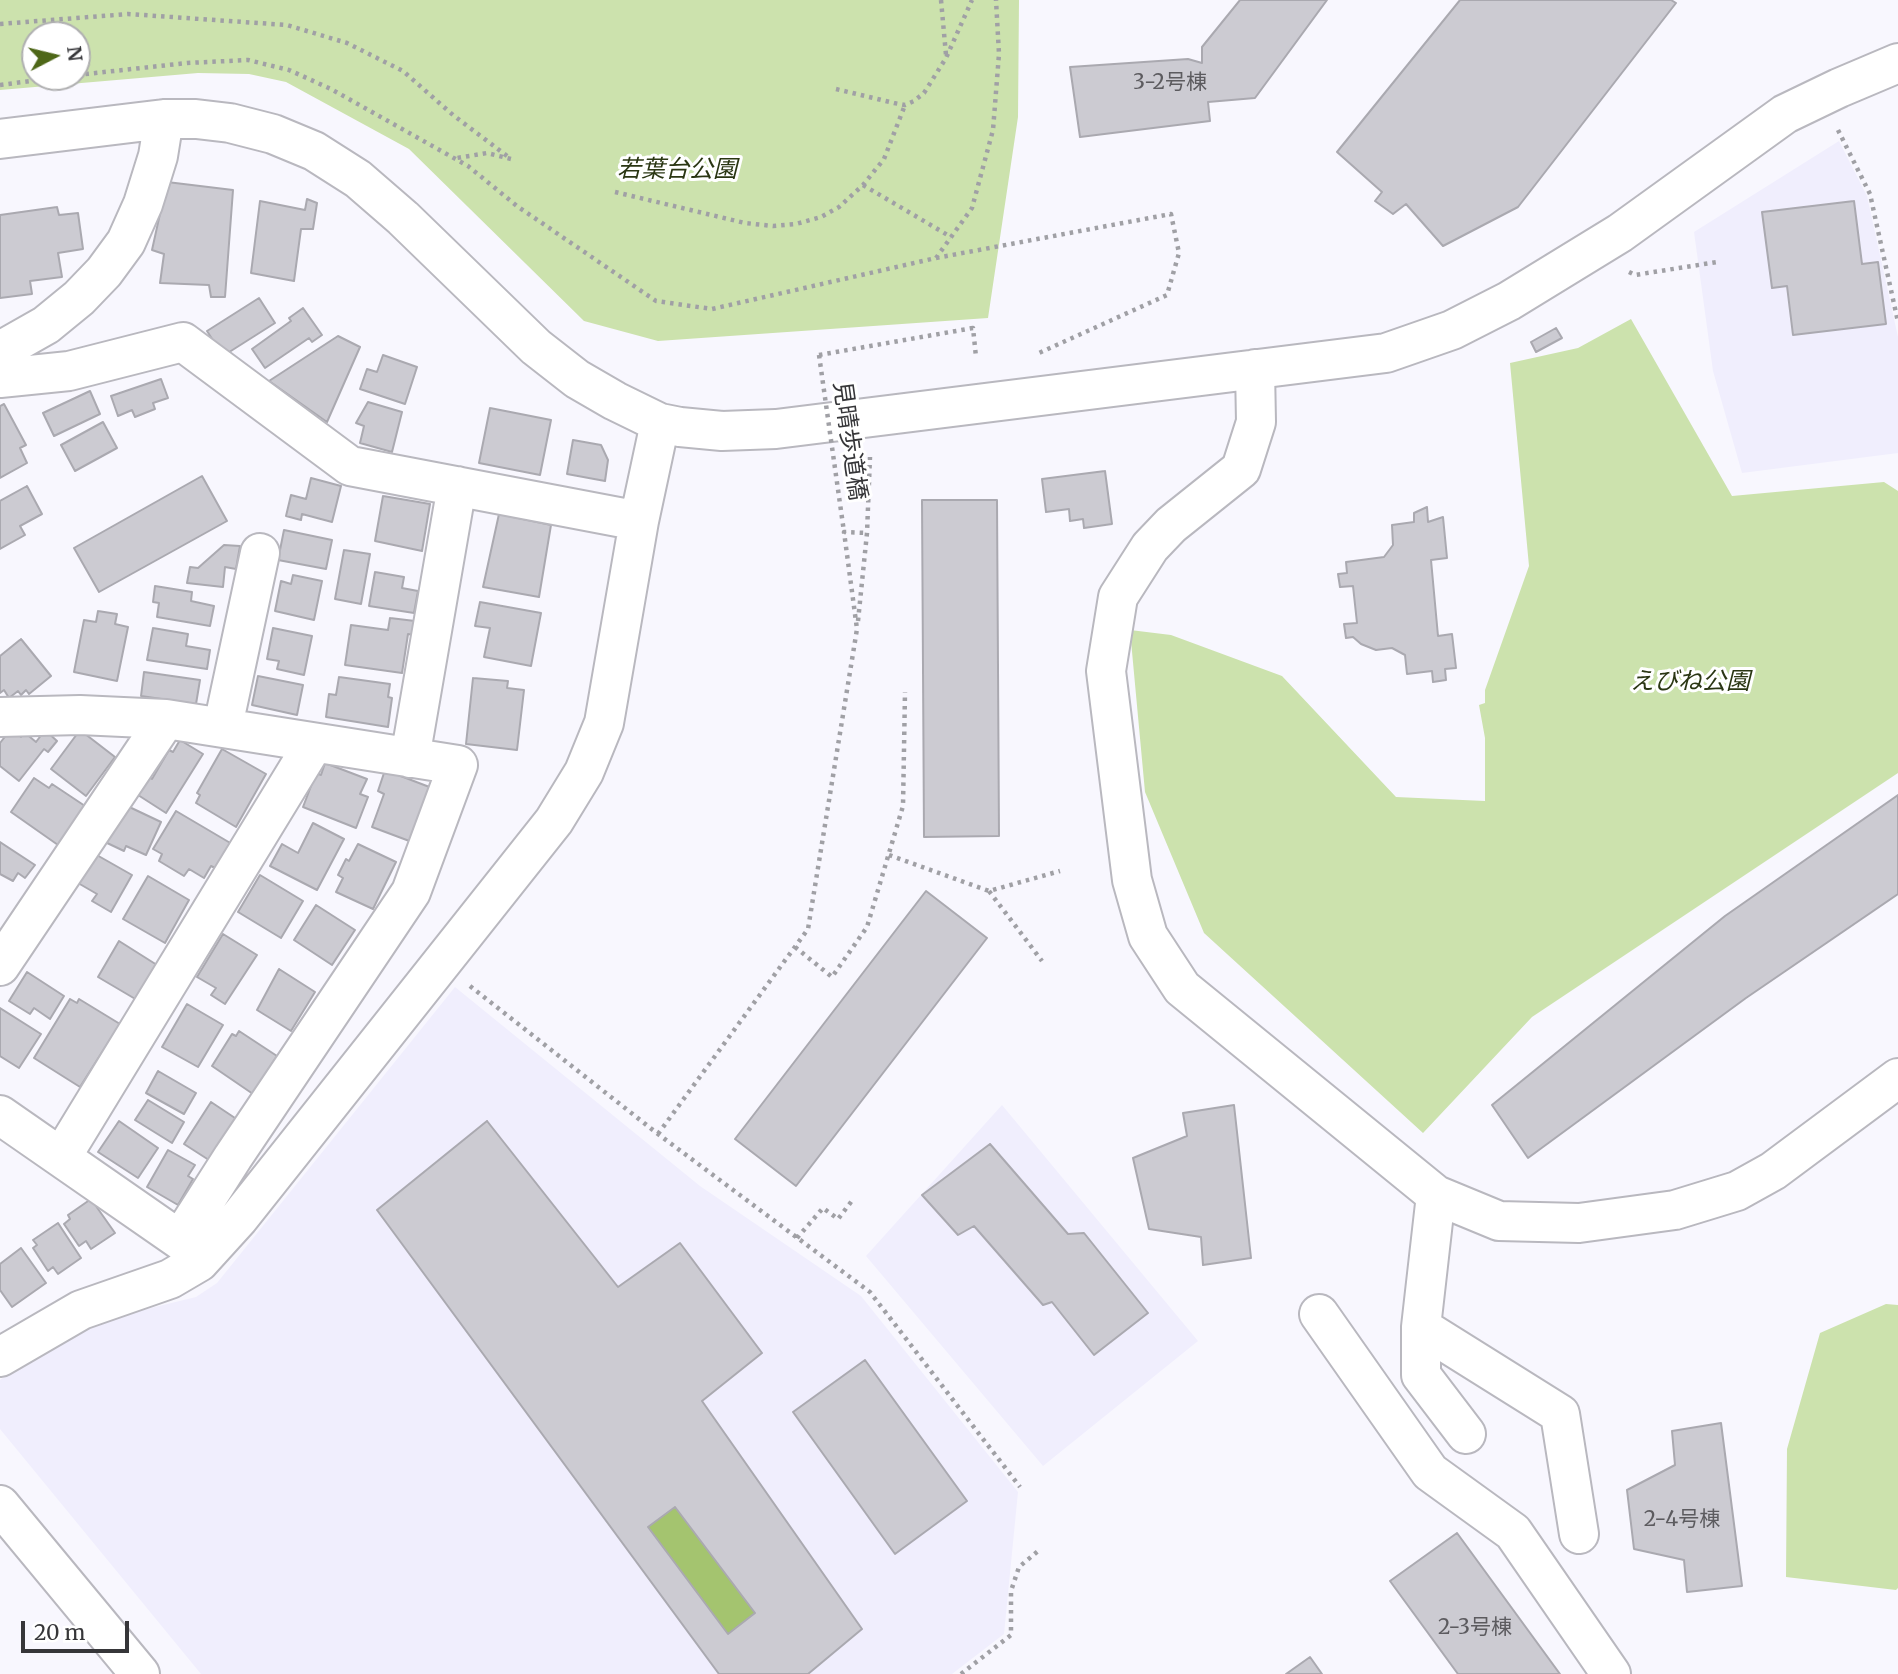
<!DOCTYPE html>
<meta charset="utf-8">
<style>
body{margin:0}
#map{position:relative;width:1898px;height:1674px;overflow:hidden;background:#f8f7fe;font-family:Merriweather,serif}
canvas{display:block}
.north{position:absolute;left:21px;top:21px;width:70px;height:70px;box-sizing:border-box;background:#fff;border:2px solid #afafb0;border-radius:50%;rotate:83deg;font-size:19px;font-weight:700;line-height:28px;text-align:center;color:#363639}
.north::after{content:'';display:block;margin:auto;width:24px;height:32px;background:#4e6718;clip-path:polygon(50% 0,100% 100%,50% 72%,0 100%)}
.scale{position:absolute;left:21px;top:1621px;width:108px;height:32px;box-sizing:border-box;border:4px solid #363639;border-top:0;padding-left:9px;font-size:21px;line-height:24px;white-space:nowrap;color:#363639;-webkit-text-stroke:5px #fff;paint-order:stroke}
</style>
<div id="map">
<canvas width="1898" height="1674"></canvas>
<div class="north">N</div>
<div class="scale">20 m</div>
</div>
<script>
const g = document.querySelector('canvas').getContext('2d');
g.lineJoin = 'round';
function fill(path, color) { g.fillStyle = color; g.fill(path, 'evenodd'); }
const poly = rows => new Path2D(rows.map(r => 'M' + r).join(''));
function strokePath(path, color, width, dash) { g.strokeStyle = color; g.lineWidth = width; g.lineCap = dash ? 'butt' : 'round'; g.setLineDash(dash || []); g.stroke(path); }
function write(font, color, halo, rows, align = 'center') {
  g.font = font + ' Merriweather,"Noto Sans JP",serif'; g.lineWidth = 6; g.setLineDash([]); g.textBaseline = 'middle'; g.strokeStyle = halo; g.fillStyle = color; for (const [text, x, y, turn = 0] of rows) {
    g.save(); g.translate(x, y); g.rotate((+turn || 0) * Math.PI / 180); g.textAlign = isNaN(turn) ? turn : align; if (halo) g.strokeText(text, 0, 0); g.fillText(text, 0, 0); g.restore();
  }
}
fill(poly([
 [1839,141,1867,196,1898,337,1898,453,1742,473,1713,371,1694,232],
 [455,987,700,1186,861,1296,1018,1492,1004,1634,952,1674,201,1674,0,1429,0,1380,32,1357,83,1329,118,1316,196,1297,217,1283],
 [1002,1105,1198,1341,1043,1466,866,1256]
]), '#f0eefd');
fill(poly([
 [0,0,1019,0,1018,117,988,318,658,341,584,321,409,149,286,82,249,74,198,73,0,90],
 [35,35,77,35,77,77,35,77],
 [1631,319,1732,496,1884,482,1898,491,1898,773,1532,1017,1423,1133,1204,933,1145,792,1130,630,1171,635,1282,676,1396,797,1485,801,1485,738,1479,705,1485,703,1485,690,1529,566,1510,363,1578,348],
 [1886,1304,1898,1305,1898,1588,1896,1590,1786,1577,1787,1449,1820,1333]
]), '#cce2ad');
fill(poly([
 [675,1507,755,1613,728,1634,648,1527]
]), '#a4c46f');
const building = poly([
 [1240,0,1327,0,1255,98,1208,102,1210,121,1080,137,1070,67,1188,59,1202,63,1202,47,1240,0],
 [1460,0,1671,0,1676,3,1518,207,1443,246,1406,204,1393,214,1375,201,1382,192,1337,152,1460,0],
 [167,182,233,190,225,297,211,297,209,285,160,283,164,254,152,250,167,182],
 [307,199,317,203,313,229,301,229,294,281,251,273,260,201,305,210,307,199],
 [1854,201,1862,264,1878,262,1886,324,1793,335,1787,286,1772,288,1762,212,1854,201],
 [57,207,59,215,78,213,83,249,58,253,62,277,30,281,32,294,0,298,0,215,57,207],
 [259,298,275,323,223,356,207,331,259,298],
 [303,308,322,335,312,342,309,338,265,368,252,349,291,321,289,318,303,308],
 [1556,328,1562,338,1536,352,1531,342,1556,328],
 [338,336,360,347,327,422,269,381,338,336],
 [383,355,417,367,405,404,360,389,367,369,377,372,383,355],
 [161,379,168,398,153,403,155,409,135,417,132,410,118,416,111,396,161,379],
 [90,391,100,414,54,436,43,413,90,391],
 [368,402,402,412,392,452,360,443,364,426,356,423,368,402],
 [4,404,26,445,20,448,27,463,0,478,0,406,4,404],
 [490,408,551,420,540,475,479,463,490,408],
 [103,422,117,448,75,471,61,445,103,422],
 [573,440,601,445,608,460,605,481,567,474,573,440],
 [1105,471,1112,524,1084,528,1083,519,1070,521,1069,509,1046,512,1042,479,1105,471],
 [202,476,227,521,99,592,74,548,202,476],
 [311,478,341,486,332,522,302,514,301,520,286,516,291,495,306,499,311,478],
 [27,486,42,514,20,526,25,535,0,549,0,501,27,486],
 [383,496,430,504,422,551,375,541,383,496],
 [922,500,997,500,999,836,924,837,922,500],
 [1427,507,1428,522,1443,517,1447,558,1431,560,1438,636,1452,634,1456,668,1445,669,1446,680,1433,682,1432,671,1407,674,1405,655,1392,648,1376,650,1361,644,1353,637,1346,638,1344,624,1357,623,1353,586,1340,587,1338,574,1347,573,1346,562,1384,557,1393,545,1392,525,1414,522,1414,513,1427,507],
 [499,514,551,525,539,597,483,587,499,514],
 [284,530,332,540,326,569,278,560,284,530],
 [224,545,240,546,236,569,225,567,223,587,187,583,190,567,198,568,224,545],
 [344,550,370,554,361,604,335,599,344,550],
 [375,572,404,577,402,588,418,591,414,613,369,606,375,572],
 [293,575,322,581,314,620,275,611,281,581,291,584,293,575],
 [155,586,192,592,191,601,214,606,210,626,157,617,159,603,153,602,155,586],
 [480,602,541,613,531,666,484,657,490,628,475,626,480,602],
 [98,611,117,614,115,624,128,627,117,681,74,672,84,620,96,622,98,611],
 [390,618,415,621,413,635,408,634,402,673,345,665,351,625,388,630,390,618],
 [153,628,188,634,186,646,210,650,207,669,147,660,153,628],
 [273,628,312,636,304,675,277,669,279,661,267,659,273,628],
 [21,639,51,676,29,694,26,690,21,695,18,691,9,698,4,690,0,693,0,656,21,639],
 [144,672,200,680,196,704,141,696,144,672],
 [258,676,303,685,297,715,252,705,258,676],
 [339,677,390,684,388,697,392,698,388,727,326,717,329,694,336,695,339,677],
 [473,678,508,681,507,688,524,690,517,750,466,744,473,678],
 [11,729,21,737,24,732,36,742,45,730,57,741,48,752,44,749,19,781,0,766,0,743,11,729],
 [80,730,115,757,86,796,51,769,80,730],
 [180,740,203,754,166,813,138,795,149,777,152,779,169,750,173,752,180,740],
 [222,749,266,774,236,827,196,803,200,795,197,793,222,749],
 [325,763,367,779,360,794,368,797,356,828,303,807,316,773,321,775,325,763],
 [385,770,432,788,412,842,372,827,384,794,378,791,385,770],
 [34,778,49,788,52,784,85,806,58,845,11,812,34,778],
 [1898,795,1898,894,1746,998,1528,1158,1492,1105,1725,916,1898,795],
 [123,804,161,822,146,855,126,846,124,851,105,842,123,804],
 [176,811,232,844,217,869,211,866,204,878,189,869,184,876,159,861,162,854,153,849,176,811],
 [313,823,344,839,317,890,270,866,282,844,298,853,313,823],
 [0,842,35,865,25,878,18,873,13,881,0,874,0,842],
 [358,844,396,862,373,909,336,892,343,878,338,875,346,859,349,861,358,844],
 [95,854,132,875,111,912,92,901,97,894,78,883,95,854],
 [260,875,303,901,281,938,238,912,260,875],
 [148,876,189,900,165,943,123,919,148,876],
 [926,891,987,938,796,1186,735,1139,926,891],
 [316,905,355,930,332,965,294,940,316,905],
 [223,934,257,955,225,1004,211,995,216,988,197,977,223,934],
 [119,941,157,965,137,1000,98,977,119,941],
 [279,969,315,992,291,1031,257,1010,279,969],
 [27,972,64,996,50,1019,34,1008,30,1014,9,1001,27,972],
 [70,999,77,1003,79,999,120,1024,80,1087,34,1058,70,999],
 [187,1004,223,1025,198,1067,162,1047,187,1004],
 [0,1008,41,1034,19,1068,0,1056,0,1008],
 [239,1031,277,1056,253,1094,212,1066,232,1034,236,1036,239,1031],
 [158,1071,196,1093,184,1114,146,1093,158,1071],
 [148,1100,184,1122,172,1143,135,1120,148,1100],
 [211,1102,238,1120,212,1162,184,1144,211,1102],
 [1234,1105,1251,1258,1203,1265,1201,1237,1149,1229,1133,1158,1187,1136,1183,1113,1234,1105],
 [119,1121,158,1148,138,1178,98,1152,119,1121],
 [487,1121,618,1287,680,1243,762,1353,702,1401,862,1629,808,1674,719,1674,377,1210,487,1121],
 [675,1507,755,1613,728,1634,648,1527,675,1507],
 [990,1144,1068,1234,1084,1233,1148,1313,1094,1355,1052,1302,1043,1305,974,1226,958,1235,922,1195,990,1144],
 [168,1150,195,1165,188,1176,193,1179,178,1205,147,1187,168,1150],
 [91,1199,115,1233,91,1249,86,1241,79,1246,64,1224,70,1219,68,1215,91,1199],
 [58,1223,81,1258,58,1274,53,1267,48,1271,33,1248,37,1245,33,1240,58,1223],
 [21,1248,46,1283,12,1307,0,1290,0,1264,21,1248],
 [865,1360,967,1501,895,1554,793,1412,865,1360],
 [1721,1423,1742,1586,1687,1592,1684,1560,1634,1549,1627,1490,1675,1465,1672,1431,1721,1423],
 [1457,1533,1560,1674,1458,1674,1390,1581,1457,1533],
 [1310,1657,1322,1674,1286,1674,1310,1657]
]);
fill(building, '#cccbd2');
strokePath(building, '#aaa9b0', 2);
const minor = poly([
 [0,139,164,119,196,119,230,123,273,134,314,151,358,179,403,218,536,347,577,379,615,401,660,423,680,427,722,431,776,429,1386,353,1452,330,1509,301,1620,233,1785,114,1839,88,1898,63],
 [0,351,46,325,79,298,104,272,126,242,143,204,158,156,164,119],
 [1255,369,1256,422,1241,469,1171,525,1150,547,1118,597,1106,671,1132,880,1148,936,1182,988,1436,1195,1499,1221,1579,1223,1675,1210,1737,1191,1773,1171,1898,1078],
 [0,378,69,371,183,342,350,466,639,521],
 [0,717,80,715,166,719,458,765,411,892,233,1157,180,1240,0,1115],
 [223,726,260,553],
 [410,758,457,486],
 [0,966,166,719],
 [62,1156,314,743],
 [1436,1195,1421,1327,1421,1375,1466,1434],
 [1319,1314,1430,1472,1513,1532,1611,1674],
 [1421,1327,1560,1414,1579,1534],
 [0,1357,81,1310,170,1279,199,1262,239,1218,554,821,584,772,604,723,639,521,660,423],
 [0,1505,140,1674]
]);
strokePath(minor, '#b9b8bf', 42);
strokePath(poly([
 [941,0,946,55],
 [0,24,128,14,287,25,347,43,403,71,453,115,511,159,487,153,457,158],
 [77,75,187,63,248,60,289,70,331,89,468,166,517,206,656,301,712,309,936,258,972,208,993,130,999,54,996,0],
 [0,85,61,77],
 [836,89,894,103,905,105,914,101,924,93,946,58,972,0],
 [1838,130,1870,194,1898,322],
 [863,185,951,237],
 [615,192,745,223,773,226,796,224,821,217,839,207,863,185,884,159,905,105],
 [936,258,1171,214,1179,253,1167,295,1039,353],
 [1629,272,1635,275,1717,262],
 [819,355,973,328,976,357],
 [858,621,867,533,870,457],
 [889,855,989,891,1060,871],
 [989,891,1042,961],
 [795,947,832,977,867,927,903,806,905,692],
 [470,986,658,1134,870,1292,1020,1487],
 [658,1134,808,929,857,629,844,532,867,533],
 [797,1238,823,1208,838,1219,854,1198],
 [961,1674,1011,1635,1011,1591,1019,1567,1038,1551]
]), '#a0a0a5', 4.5, [3.5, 5]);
strokePath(minor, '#fff', 38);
strokePath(poly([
 [819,355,844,532]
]), '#a0a0a5', 4.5, [3.5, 5]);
write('21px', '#5c5b5f', null, [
 ["3-2号棟",1170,83],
 ["2-4号棟",1682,1520],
 ["2-3号棟",1475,1628]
]);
write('italic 24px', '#2a3613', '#fff', [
 ["若葉台公園",677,170],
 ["えびね公園",1690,682]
]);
write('24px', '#363639', '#fff', [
 ["見晴歩道橋",849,441,82]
]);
</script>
